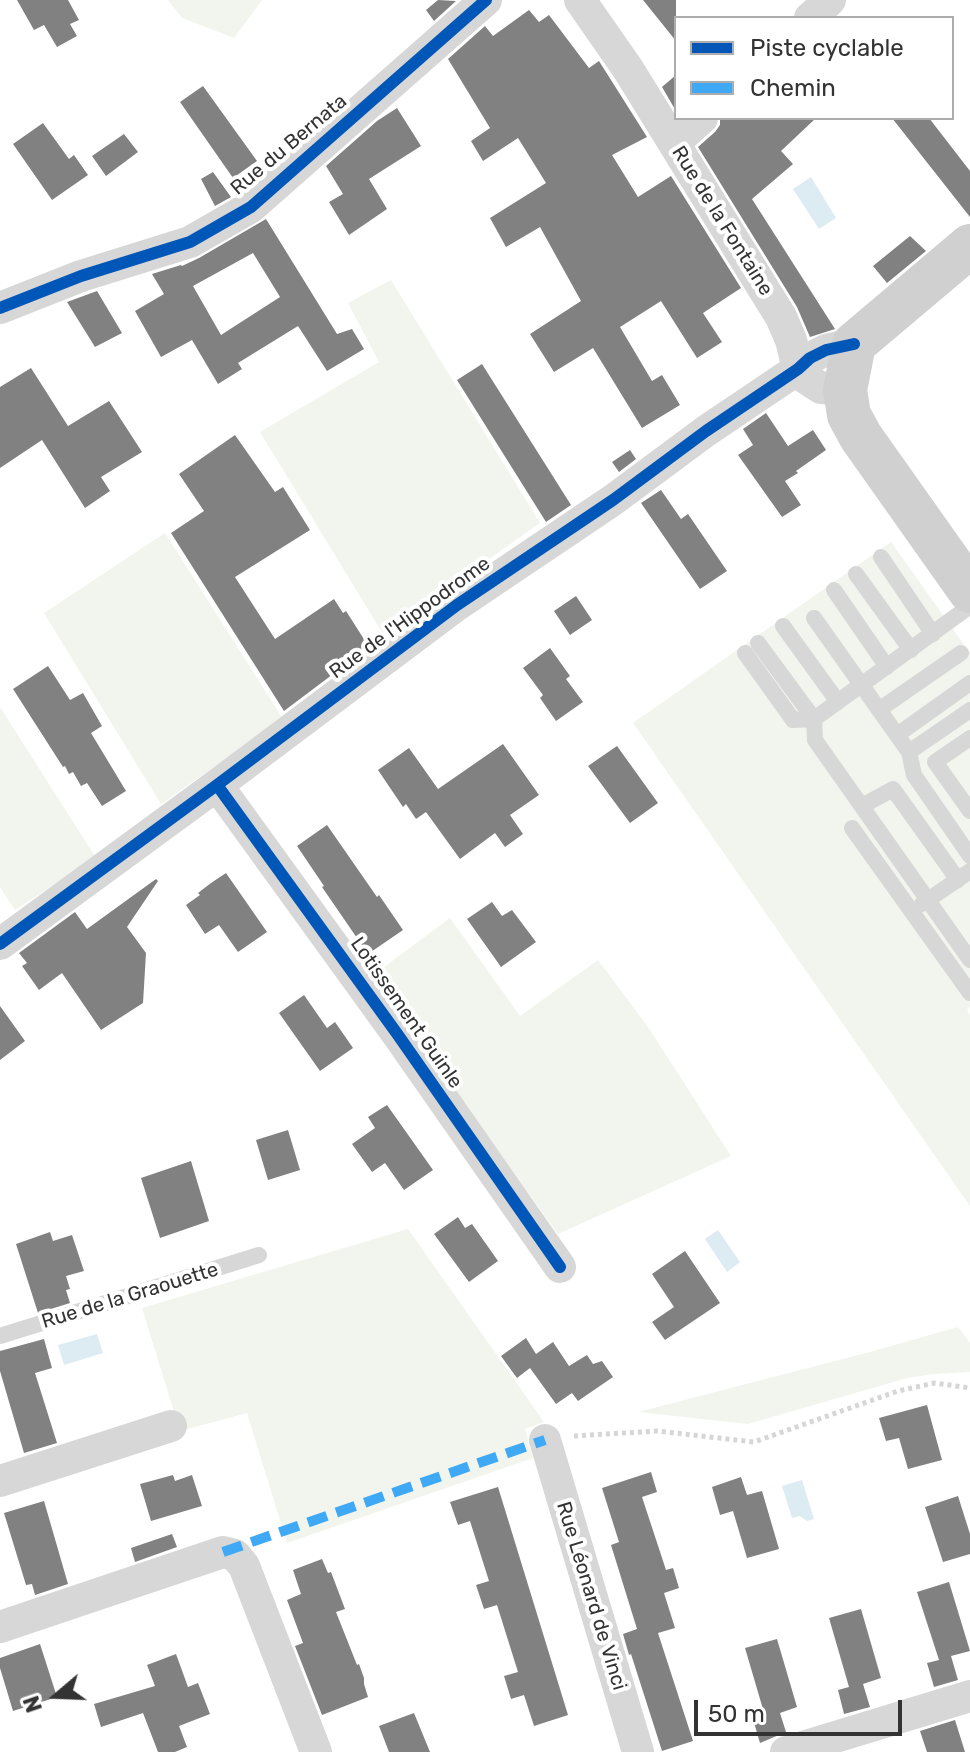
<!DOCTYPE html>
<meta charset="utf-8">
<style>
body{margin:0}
#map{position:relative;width:970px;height:1752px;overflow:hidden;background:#fff;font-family:Rubik,sans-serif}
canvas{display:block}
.legend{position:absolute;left:674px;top:16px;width:280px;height:104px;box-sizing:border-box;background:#fff;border:2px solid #adadad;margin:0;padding:10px 14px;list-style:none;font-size:24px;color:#333}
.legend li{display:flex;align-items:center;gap:16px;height:40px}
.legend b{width:40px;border:2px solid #adadad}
.north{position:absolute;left:16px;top:1656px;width:80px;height:80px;-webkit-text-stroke:6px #fff;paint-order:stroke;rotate:251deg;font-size:22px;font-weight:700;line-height:32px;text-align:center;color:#333}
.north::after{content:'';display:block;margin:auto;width:28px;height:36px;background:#333;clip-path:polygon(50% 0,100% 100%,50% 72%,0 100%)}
.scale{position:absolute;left:694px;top:1700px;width:208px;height:36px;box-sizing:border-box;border:4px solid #333;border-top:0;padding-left:10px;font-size:24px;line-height:28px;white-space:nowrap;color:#333;-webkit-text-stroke:6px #fff;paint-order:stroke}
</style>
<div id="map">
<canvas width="970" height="1752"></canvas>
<ul class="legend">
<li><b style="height:10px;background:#0057b8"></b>Piste cyclable</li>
<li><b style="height:10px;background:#3fa9f5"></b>Chemin</li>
</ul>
<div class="north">N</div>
<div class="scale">50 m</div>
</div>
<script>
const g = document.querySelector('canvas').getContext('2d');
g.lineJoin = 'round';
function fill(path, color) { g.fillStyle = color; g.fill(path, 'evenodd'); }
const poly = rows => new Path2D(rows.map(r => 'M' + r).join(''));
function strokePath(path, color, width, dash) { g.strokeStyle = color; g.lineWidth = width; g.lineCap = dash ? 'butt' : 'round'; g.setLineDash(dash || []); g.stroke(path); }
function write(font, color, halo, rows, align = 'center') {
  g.font = font + ' Rubik,sans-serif'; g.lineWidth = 8; g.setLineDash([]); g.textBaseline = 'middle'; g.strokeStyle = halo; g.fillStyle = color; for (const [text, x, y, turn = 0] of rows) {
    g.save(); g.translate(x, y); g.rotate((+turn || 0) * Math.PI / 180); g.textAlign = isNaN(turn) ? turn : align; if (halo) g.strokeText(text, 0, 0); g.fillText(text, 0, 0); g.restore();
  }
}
fill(poly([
 [168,0,262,0,234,38,182,18],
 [391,280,540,523,383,634,260,432,379,362,348,303],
 [165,533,283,719,161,804,44,613],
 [891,542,970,653,970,1007,967,1010,970,1015,970,1206,633,723],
 [0,707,96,858,15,910,0,887],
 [450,918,520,1016,598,960,648,1027,731,1156,558,1234,372,976],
 [408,1229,544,1422,525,1429,533,1458,287,1543,247,1413,180,1431,142,1308],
 [958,1327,970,1343,970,1372,933,1374,907,1378,748,1424,638,1412,870,1352]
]), '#f1f5ed');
fill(poly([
 [811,177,836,218,819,229,793,189],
 [718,1230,740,1262,727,1272,705,1239],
 [97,1334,103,1353,64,1365,58,1345],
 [802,1480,814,1519,807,1521,800,1516,792,1518,782,1486]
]), '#ddebf3');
fill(poly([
 [17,0,68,0,79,20,70,24,77,36,57,47,44,25,34,30],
 [438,0,456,1,434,21,426,10],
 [643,0,676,0,676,41],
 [529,10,539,22,549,15,589,68,599,61,647,137,612,155,638,197,671,176,741,288,703,313,722,342,697,358,661,301,620,327,652,381,662,375,680,405,642,428,593,348,554,372,530,334,581,301,540,227,506,247,490,218,546,183,518,138,483,161,471,141,490,128,448,59,485,26,493,36],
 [676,75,676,111,662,87],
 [203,86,257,161,233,178,180,102],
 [397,108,421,146,369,179,387,209,349,235,329,202,343,194,326,166,377,121],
 [720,118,816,118,781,151,793,164,752,199,835,329,810,337,797,307,698,147,715,132,720,125],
 [892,118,929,118,970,171,970,217],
 [43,123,69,159,74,155,88,175,52,200,13,144],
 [124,134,138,152,106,176,92,156],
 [213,172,231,197,215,206,201,179],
 [266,219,337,334,352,329,364,349,327,371,298,326,238,363,242,369,218,384,192,340,161,357,135,311,164,294,152,274,181,265,182,266,199,258],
 [253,253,280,297,221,335,193,286],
 [910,236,926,251,887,283,873,266],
 [97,291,122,333,95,347,67,302],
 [482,364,571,505,546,522,457,380],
 [31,368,68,426,109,401,142,452,101,477,110,491,85,508,42,440,0,468,0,387],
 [766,413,788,446,813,430,826,450,796,471,798,473,785,481,801,505,782,517,738,455,753,445,743,429],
 [235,435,275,492,283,487,310,530,235,577,275,639,334,599,343,613,346,611,369,647,284,711,171,533,204,511,179,474],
 [630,450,636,459,619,472,612,462],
 [661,490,681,519,688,514,727,571,700,589,641,503],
 [576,596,592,620,570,635,554,611],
 [550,648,570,676,566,679,583,702,556,721,540,698,543,695,523,668],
 [48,666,70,700,83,693,102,726,91,733,126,791,102,806,87,783,81,786,73,772,69,774,65,766,63,767,13,689],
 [503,744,539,795,510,815,523,834,505,847,495,833,460,859,426,812,416,819,406,804,403,807,378,770,409,748,438,789],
 [617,746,658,803,630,823,588,766],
 [327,825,377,897,379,895,403,930,368,954,322,887,324,886,297,846],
 [226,873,267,932,238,952,219,925,205,934,186,905,200,895,198,893,211,883],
 [156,879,158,881,127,927,146,953,143,1003,101,1030,62,973,39,990,22,966,27,963,19,953,75,912,87,929],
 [492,902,502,916,512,910,536,942,501,967,467,919],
 [304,995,327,1028,335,1022,353,1048,320,1071,279,1013],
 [0,1006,25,1041,0,1060],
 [387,1105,433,1170,404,1190,385,1163,372,1172,352,1144,375,1128,368,1117],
 [288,1130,300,1170,268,1180,256,1140],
 [191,1161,209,1221,160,1238,141,1178],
 [458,1217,465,1228,472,1224,498,1261,469,1282,434,1234],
 [50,1232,53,1241,72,1235,84,1271,66,1276,70,1289,66,1290,70,1303,38,1313,16,1244],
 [685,1251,720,1303,665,1340,652,1322,674,1307,652,1274],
 [526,1338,536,1354,553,1342,569,1366,587,1355,593,1364,602,1361,613,1377,578,1401,572,1393,556,1404,530,1368,517,1378,501,1356],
 [44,1339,52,1368,35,1373,57,1443,24,1453,0,1371,0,1351],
 [927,1405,942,1460,908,1469,899,1438,886,1441,879,1418],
 [651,1472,657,1492,642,1497,666,1570,673,1568,679,1588,664,1593,675,1628,658,1633,693,1741,662,1751,631,1654,629,1655,623,1634,637,1629,611,1545,619,1542,602,1488],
 [173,1475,175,1481,192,1475,202,1506,151,1521,140,1484],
 [741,1477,747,1495,762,1491,779,1549,747,1558,733,1511,720,1515,712,1487],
 [498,1487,568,1715,534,1726,524,1695,511,1699,504,1676,518,1672,497,1605,484,1609,476,1585,489,1581,470,1521,458,1525,450,1502],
 [958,1496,970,1534,970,1554,943,1562,925,1507],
 [44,1501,68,1584,35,1595,32,1584,26,1585,4,1513],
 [172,1534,177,1547,135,1562,131,1548],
 [322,1559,328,1573,331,1572,345,1609,336,1612,357,1665,359,1664,364,1678,364,1684,368,1697,322,1715,295,1646,303,1643,287,1600,301,1594,293,1570],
 [949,1582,970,1651,951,1656,958,1680,934,1687,927,1663,939,1660,917,1592],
 [861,1609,881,1678,863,1684,870,1707,844,1714,838,1690,849,1687,829,1618],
 [777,1639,797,1707,780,1713,786,1732,760,1743,753,1719,765,1716,745,1648],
 [40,1644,57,1697,13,1711,0,1668,0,1658],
 [176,1654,188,1687,198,1683,210,1714,179,1726,187,1747,175,1752,158,1752,143,1713,101,1727,94,1704,155,1686,147,1665],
 [414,1713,430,1752,389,1752,379,1726],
 [955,1720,965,1752,927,1752,920,1731]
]), '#818181');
strokePath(poly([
 [574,1436,657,1431,754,1442,898,1391,935,1383,970,1388]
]), '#d6d6d6', 5, [4, 4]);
strokePath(poly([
 [881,557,933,634],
 [856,574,911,650],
 [834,590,887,667],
 [970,606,814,719,815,740,970,960],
 [814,618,909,752,914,775,970,856],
 [783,626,838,702],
 [758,643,814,719],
 [745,653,793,720,814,719],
 [880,709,961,653],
 [897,735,970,683],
 [970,738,935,762,970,811],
 [909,752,970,710],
 [862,806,893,789,958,880],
 [852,828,970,993],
 [922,904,970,871],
 [0,1336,259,1255]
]), '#d7d7d7', 16);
strokePath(poly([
 [580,0,628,69,781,317,791,340,798,369,807,379,821,388,845,390],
 [810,18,830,0],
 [674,143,702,118],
 [0,308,81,276,190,242,251,207,486,0],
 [217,785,398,1035,560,1267],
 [0,944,217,785,457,605,613,500,706,431,798,369,810,358,826,350,854,344],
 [545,1440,638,1752],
 [0,1481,171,1426],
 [0,1627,223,1552,235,1555,244,1566,316,1752],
 [786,1752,970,1696]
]), '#d7d7d7', 32);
strokePath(poly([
 [970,246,854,344,845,390,849,415,861,437,970,591]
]), '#d0d0d0', 44);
strokePath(poly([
 [223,1552,545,1440]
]), '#3fa9f5', 10, [20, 10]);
strokePath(poly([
 [0,308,81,276,190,242,251,207,486,0],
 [217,785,398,1035,560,1267],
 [0,944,217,785,457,605,613,500,706,431,798,369,810,358,826,350,854,344]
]), '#0057b8', 12);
write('20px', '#333', '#fff', [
 ["Rue du Bernata",289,145,-40],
 ["Rue de la Fontaine",722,221,58],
 ["Rue de l'Hippodrome",410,618,-36],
 ["Lotissement Guinle",406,1013,55],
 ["Rue de la Graouette",130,1296,-17],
 ["Rue Léonard de Vinci",591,1596,73]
]);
</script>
